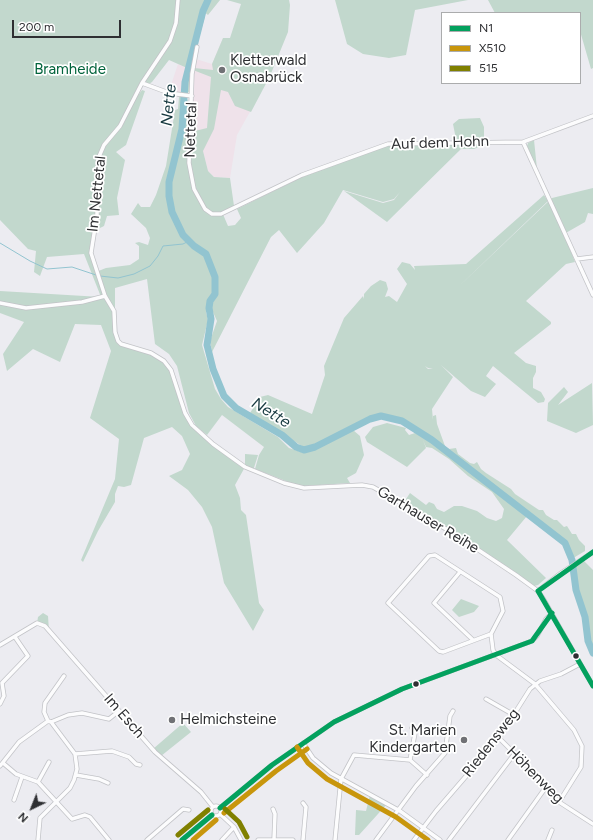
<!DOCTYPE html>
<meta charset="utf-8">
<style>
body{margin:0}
#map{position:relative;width:593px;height:840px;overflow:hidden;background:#ececf1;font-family:Figtree,sans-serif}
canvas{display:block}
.legend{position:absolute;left:441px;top:12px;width:140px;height:72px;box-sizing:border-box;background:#fff;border:1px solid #abacad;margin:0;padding:5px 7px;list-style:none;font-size:12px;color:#2e2f32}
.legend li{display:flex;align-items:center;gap:8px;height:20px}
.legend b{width:20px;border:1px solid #abacad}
.north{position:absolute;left:12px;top:788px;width:40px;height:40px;-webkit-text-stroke:3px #fff;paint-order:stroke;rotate:223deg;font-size:11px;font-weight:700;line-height:16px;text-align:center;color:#2e2f32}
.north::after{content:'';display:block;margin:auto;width:14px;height:18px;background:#2e2f32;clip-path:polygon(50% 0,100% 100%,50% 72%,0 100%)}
.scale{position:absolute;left:12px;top:20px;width:109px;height:18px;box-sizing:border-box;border:2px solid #2e2f32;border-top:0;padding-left:5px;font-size:12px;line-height:14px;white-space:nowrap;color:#2e2f32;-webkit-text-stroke:3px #fff;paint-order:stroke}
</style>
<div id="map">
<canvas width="593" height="840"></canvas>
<ul class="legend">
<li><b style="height:5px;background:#03a15e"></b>N1</li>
<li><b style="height:5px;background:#c8960c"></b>X510</li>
<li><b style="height:5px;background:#808000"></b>515</li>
</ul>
<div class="north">N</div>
<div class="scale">200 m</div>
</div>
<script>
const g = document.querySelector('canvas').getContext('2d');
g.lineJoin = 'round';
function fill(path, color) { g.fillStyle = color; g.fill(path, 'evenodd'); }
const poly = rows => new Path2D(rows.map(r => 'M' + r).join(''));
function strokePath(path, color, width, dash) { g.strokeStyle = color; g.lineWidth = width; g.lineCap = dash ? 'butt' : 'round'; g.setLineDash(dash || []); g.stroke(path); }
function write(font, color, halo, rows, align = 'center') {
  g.font = font + ' Figtree,sans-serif'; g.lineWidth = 3.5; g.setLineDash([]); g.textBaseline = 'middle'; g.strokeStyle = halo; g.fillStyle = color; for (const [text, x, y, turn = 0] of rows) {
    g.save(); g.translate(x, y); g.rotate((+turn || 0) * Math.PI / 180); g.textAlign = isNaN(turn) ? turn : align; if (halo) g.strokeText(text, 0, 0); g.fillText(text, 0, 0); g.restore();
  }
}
fill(poly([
 [223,38,270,76,237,135,230,178,214,177,208,171,203,151,191,132,193,75,196,59,212,64],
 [178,64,187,68,183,81,183,94,169,91]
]), '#efe2ea');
fill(poly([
 [0,0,220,0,208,15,203,11,205,6,202,10,187,68,169,60,152,82,149,84,146,83,146,80,144,78,135,92,139,94,142,90,145,91,126,145,116,152,125,160,117,198,119,215,107,216,104,226,94,231,90,249,96,272,106,268,130,265,139,259,139,246,135,243,139,242,148,245,150,238,146,228,131,214,138,203,141,207,150,207,156,195,166,166,175,110,178,109,179,97,186,97,189,103,186,150,191,150,191,132,207,128,211,77,193,70,194,68,213,70,212,64,223,38,230,38,241,4,227,0,289,0,290,5,288,32,270,76,251,112,235,106,228,92,221,90,214,129,203,151,208,171,214,177,230,178,234,206,222,212,228,226,235,225,241,218,237,209,302,177,387,146,457,144,453,124,459,119,480,118,484,127,484,145,474,149,461,149,387,222,344,191,383,203,394,200,400,192,394,199,383,202,343,190,324,223,297,253,279,230,271,237,212,352,210,341,217,321,213,312,206,312,208,320,202,345,215,389,221,399,228,407,278,437,289,448,304,453,353,430,360,436,364,455,356,473,347,478,350,483,304,486,291,483,255,469,259,455,264,447,222,415,207,435,196,426,189,413,177,366,169,354,155,344,147,279,115,288,115,332,121,344,151,353,168,365,183,407,196,430,245,466,245,454,258,455,253,471,245,467,235,485,240,498,241,510,246,515,259,603,264,610,253,631,224,583,212,527,202,507,188,490,169,476,182,470,190,454,182,436,172,427,144,438,131,485,124,487,118,486,115,494,115,502,98,531,83,562,81,560,115,479,119,439,90,418,111,351,101,325,75,324,60,362,33,349,7,371,3,354,24,322,0,313,0,291,101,297,84,254,47,257,40,276,34,272,36,251,28,249,0,220],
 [335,0,468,0,415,10,406,55,389,58,363,54,347,44],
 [488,0,593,0,593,68,591,69,580,31,580,13,495,13],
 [203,15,205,17,196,47,190,91,186,94,186,82],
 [534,140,537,169,527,146,528,143],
 [593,188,593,214,588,213,585,222,564,234,575,262,566,264,526,301,551,322,551,324,514,353,526,363,536,366,536,372,533,378,533,388,541,392,545,399,544,402,538,403,493,366,486,376,496,384,485,397,471,391,441,365,433,369,428,368,425,366,428,369,433,369,441,365,453,377,432,409,433,420,433,416,436,415,437,424,445,446,449,449,456,448,458,454,470,463,474,464,477,462,481,469,486,473,511,489,515,494,539,510,543,510,546,515,554,520,557,520,564,527,567,526,572,534,576,534,579,540,585,546,585,551,570,560,564,544,527,516,507,540,546,578,538,585,534,586,455,532,404,502,410,493,426,505,429,502,434,504,437,509,444,512,454,506,462,506,477,511,487,518,496,521,502,518,504,509,492,492,468,476,449,459,432,448,426,447,423,440,426,448,407,467,367,442,365,437,373,427,387,423,406,428,405,430,409,435,415,433,419,435,432,438,409,423,396,417,385,415,375,416,308,448,305,448,250,413,260,397,268,395,312,414,325,375,324,366,344,318,363,296,364,299,364,294,371,286,380,280,386,282,388,289,385,297,389,296,397,302,407,284,397,269,402,262,410,264,415,270,414,266,466,264,544,195,548,201,455,290,552,198],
 [592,383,593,425,576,433,547,421,548,403,564,387,568,392,558,405],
 [584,561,593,570,593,655,587,645,584,617,576,593,572,569],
 [461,599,479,606,474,612,459,617,452,610],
 [43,613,48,616,49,631,37,623,38,617],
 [183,723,191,732,161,756,153,749],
 [370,795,387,804,359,835,355,835,356,810,366,811]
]), '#c2d8cd');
strokePath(poly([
 [0,243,30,261,47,269,72,267,96,275],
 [100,276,118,278,134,274,150,266,158,256,163,246,183,244,189,241]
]), '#92c4d0', 1);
strokePath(poly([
 [208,0,203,11,185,82,182,129,169,182,169,196,172,212,183,235,194,246,206,254,215,277,215,294,210,301,209,308,211,319,207,345,213,369,224,396,236,408,282,435,296,447,304,450,315,447,370,419,381,416,402,421,432,440,565,543,572,560,576,590,585,617,588,641,593,653]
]), '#92c4d0', 7);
const minor = poly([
 [178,0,176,23,170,41,142,83,120,126,104,145,98,159,97,215,91,253,105,296,114,311,115,332,118,341,121,344,151,353,164,361,171,370,185,413,192,425,213,444,245,467,284,483,304,488,362,485,373,487,453,533,516,575,538,591,544,600,593,686],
 [197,47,192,74,189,163,194,189,205,209,212,214,221,214,302,175,388,144,523,142,593,116],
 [142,83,169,93,192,96],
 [523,142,593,295],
 [577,259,593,257],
 [0,303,26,308,82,302,105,296],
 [460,572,434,603,473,640],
 [538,591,561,573,593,552],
 [491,634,503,611,500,597,435,555,429,556,388,603,439,651,443,652,491,634,493,650,496,655,535,684,574,730,582,746,581,767,559,802],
 [0,645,37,623,45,626,155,752,201,792,213,807],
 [64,676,45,703,44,712,48,721,51,722,68,715,82,713,109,719,119,711],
 [486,699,514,715],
 [0,704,4,696,2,683,28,656,15,637],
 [499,738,530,769,559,802,593,824],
 [303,743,313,758,331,773,400,811,440,840],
 [75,754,112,751,129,757,136,764,140,765],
 [410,760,415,733,412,728],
 [3,763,16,774,38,782,72,819,85,815,90,817,109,840],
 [0,766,19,742,48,721],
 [76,775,99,779,108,783],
 [38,782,49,762],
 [14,800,22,777],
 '211 811a5 5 0 1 1 10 0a5 5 0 1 1-10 0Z',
 [220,808,272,765,334,722,402,689,532,641,537,636,546,619,552,613],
 [273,809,275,814,274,839],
 [220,814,234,827,241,840],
 [38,840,40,818,70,788,74,780,77,769,75,754,51,722],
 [147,840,183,809,189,810],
 [182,840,212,815],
 [222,840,234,827],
 [258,840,293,840],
 [303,840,306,807,303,803],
 [335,840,341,779,354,755,410,760,427,775],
 [376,840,416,786,445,753,450,716,453,711],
 [414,840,436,811,499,738,530,689,540,681,561,674,580,664],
 [449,840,515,753],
 [508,840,546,787],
 [548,840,552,830]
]);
strokePath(minor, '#c2c3c7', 5);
strokePath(minor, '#fcfcfd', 3.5);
strokePath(poly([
 [538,591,593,686],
 [538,591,593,552],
 [220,808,272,765,334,722,402,689,532,641,552,613],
 [182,840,212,815]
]), '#03a15e', 5);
strokePath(poly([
 [297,747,308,763,327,779,396,817,428,840],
 [224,813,276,771,307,749],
 [193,840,216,820]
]), '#c8960c', 5);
strokePath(poly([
 [225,809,239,822,247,837],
 [178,835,208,810]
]), '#808000', 5);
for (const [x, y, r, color] of [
 [222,70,4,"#707175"],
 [576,656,3.5,"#2e2f32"],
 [416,684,3.5,"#2e2f32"],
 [172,720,4,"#707175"],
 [464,740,4,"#707175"]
]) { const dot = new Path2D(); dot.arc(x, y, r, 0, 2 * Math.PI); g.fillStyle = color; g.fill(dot); strokePath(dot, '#fff', 1.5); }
write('15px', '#2e2f32', '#fff', [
 ["Kletterwald",230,61],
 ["Osnabrück",230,78],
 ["Helmichsteine",180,720],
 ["St. Marien",456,731,"right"],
 ["Kindergarten",456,748,"right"]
], 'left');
write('15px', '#00633b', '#fff', [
 ["Bramheide",70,70]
]);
write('15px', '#2e2f32', '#fff', [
 ["Nettetal",191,130,-88],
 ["Auf dem Hohn",440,143,-2],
 ["Im Nettetal",97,194,-84],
 ["Garthauser Reihe",428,520,31],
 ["Im Esch",124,716,49],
 ["Riedensweg",491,743,-52],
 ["Höhenweg",535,775,45]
]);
write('italic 16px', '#183a41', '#fff', [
 ["Nette",169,105,-84],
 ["Nette",271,413,32]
]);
</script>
